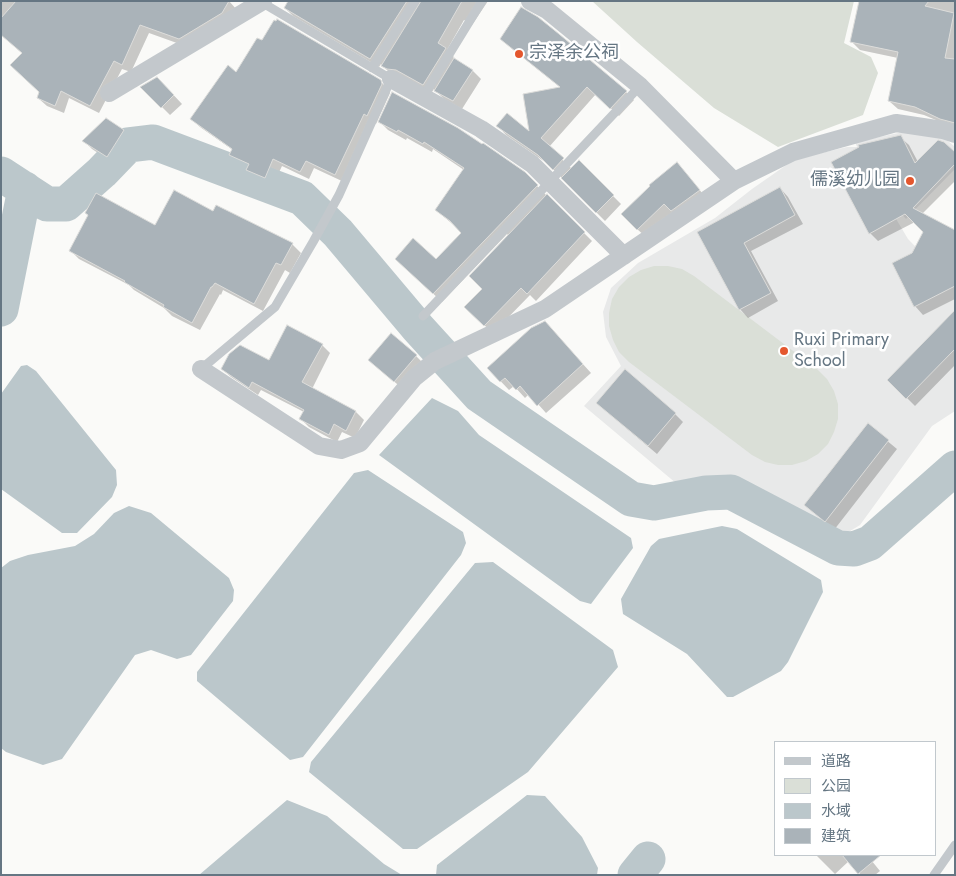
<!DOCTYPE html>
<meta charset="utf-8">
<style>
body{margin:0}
#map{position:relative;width:956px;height:876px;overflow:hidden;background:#fafaf8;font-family:Jost,"Noto Sans SC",sans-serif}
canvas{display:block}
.frame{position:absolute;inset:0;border:2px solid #657683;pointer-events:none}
.legend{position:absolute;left:774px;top:741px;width:162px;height:115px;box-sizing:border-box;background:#fff;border:1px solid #c1c8cd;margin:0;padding:6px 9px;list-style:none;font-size:15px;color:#657683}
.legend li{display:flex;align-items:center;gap:10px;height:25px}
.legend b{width:25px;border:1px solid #c1c8cd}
</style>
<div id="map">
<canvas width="956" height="876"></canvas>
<div class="frame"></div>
<ul class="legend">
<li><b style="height:6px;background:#c3c8cc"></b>道路</li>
<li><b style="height:14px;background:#dadfd7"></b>公园</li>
<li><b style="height:14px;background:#bbc7cb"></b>水域</li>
<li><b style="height:14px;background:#aab3b9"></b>建筑</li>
</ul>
</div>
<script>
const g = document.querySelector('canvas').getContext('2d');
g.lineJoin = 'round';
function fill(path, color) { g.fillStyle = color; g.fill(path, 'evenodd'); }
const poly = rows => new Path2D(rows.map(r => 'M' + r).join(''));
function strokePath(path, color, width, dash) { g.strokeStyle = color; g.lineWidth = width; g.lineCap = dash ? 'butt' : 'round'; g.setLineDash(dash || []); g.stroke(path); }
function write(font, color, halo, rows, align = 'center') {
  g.font = font + ' Jost,"Noto Sans SC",sans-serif'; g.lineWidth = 5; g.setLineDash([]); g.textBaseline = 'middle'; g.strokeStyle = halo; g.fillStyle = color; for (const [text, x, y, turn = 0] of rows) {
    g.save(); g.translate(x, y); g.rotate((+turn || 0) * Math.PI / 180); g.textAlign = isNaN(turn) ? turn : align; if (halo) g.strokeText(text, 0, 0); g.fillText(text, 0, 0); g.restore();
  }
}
fill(poly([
 [903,132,940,134,955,147,955,169,906,219,882,192,879,190,908,239,955,287,955,411,932,426,860,525,842,536,817,532,716,478,683,489,584,406,621,366,606,337,603,312,611,288,638,263,715,218,752,189,795,159,847,147,857,147,855,142]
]), '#e8e9e9');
fill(poly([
 [592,1,854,1,844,43,871,57,878,73,863,115,778,147,714,108,637,42],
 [654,266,668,266,682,269,694,276,817,369,827,379,834,391,838,404,838,419,834,432,828,444,818,454,806,461,792,465,778,465,765,462,752,455,629,362,619,352,613,340,609,326,609,313,612,299,619,287,629,277,641,270]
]), '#dadfd7');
fill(poly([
 [27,365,36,371,116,470,117,485,112,497,77,533,62,533,1,489,1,394,21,366],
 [432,398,458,411,479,435,631,538,633,548,591,604,580,601,379,455],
 [368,470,463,532,466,543,461,555,303,757,290,760,197,681,197,672,354,473],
 [129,506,151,513,229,578,234,590,233,601,191,655,177,659,151,650,135,655,62,759,43,765,6,752,1,748,1,568,10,561,28,555,75,546,94,534,114,513],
 [722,526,737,529,821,580,823,592,788,662,781,671,733,697,727,697,687,654,623,614,621,599,651,546,659,539],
 [493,562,613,650,618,667,528,772,417,849,403,849,309,772,311,762,475,563],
 [527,795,545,796,582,837,598,868,597,875,436,875,437,865],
 [287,800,327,816,384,864,402,875,199,875]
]), '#bbc7cb');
fill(poly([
 [1,1,229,1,237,10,188,47,149,33,131,72,122,69,99,113,69,98,64,113,47,106,38,98,41,92,23,54,1,35],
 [325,1,488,1,472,25,464,20,447,50,454,57,453,58,473,71,481,79,462,109,444,99,434,89,432,92,391,74,381,64,379,67,293,16,285,8],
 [900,1,955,1,955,128,924,115,898,109,889,101,898,58,860,50,851,41],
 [510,47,626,92,634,100,619,116,596,94,549,147,572,169,579,162,621,204,605,221,548,164,506,135,498,126,531,134,561,88],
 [236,73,380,81,389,90,390,93,376,124,372,122,344,182,314,168,309,179,282,166,273,185,256,178,248,169,248,167,239,163,231,155,233,150,200,127,192,119],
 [142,87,166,87,182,104,170,115],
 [106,120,124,131,132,139,116,165,92,149,84,141],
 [380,122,524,173,592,241,536,301,530,295,493,333,474,316,484,289,509,236,507,234,442,302,405,267,436,261,463,233,436,210,464,170,433,149,432,152,407,138,406,140,388,130],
 [900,137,909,145,918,162,955,154,955,181,922,214,955,231,955,299,923,315,915,306,913,254,925,232,915,222,878,241,870,233],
 [685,172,707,199,680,219,673,212,646,237,637,229],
 [780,188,788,197,803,224,751,251,778,301,748,318,740,309,698,232],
 [214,212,292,244,301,253,290,273,285,270,263,311,223,290,221,295,220,294,200,330,172,316,164,308,134,290,129,285,79,259,70,250,156,226],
 [1,243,6,247,1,253],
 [955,316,955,365,915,406,889,380],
 [553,331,591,373,546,413,529,394,525,398,514,386,509,390,488,368],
 [322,345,330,353,312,389,356,412,364,420,355,438,342,432,337,442,309,427,300,418,304,412,261,390,258,395,231,377,222,369,270,362],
 [416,356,424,364,403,389,378,368],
 [606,411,675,414,683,422,657,454],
 [868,425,897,449,834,530,805,505],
 [816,855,843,855,845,858,849,855,867,855,880,871,875,875,861,875,849,861,835,874]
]), '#0003');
strokePath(poly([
 [1,174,47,204,66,204,102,172,128,145,153,142,302,198,338,233,418,328,479,395,631,499,654,503,706,493,731,492,838,548,854,549,870,543,955,468],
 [1,309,25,189],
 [635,875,648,859]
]), '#bbc7cb', 35);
const building = poly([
 [16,1,229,1,222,13,179,39,140,25,122,65,114,61,90,106,61,91,55,106,37,98,39,92,10,65,22,53,1,35,1,18,16,1],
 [288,1,407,1,370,59,284,8,288,1],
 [421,1,462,1,438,43,446,48,423,85,396,70,387,69,381,66,421,1],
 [859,1,929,1,925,6,954,13,945,58,955,59,955,123,940,119,915,107,888,101,898,52,850,42,859,1],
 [521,7,538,17,559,34,627,91,610,109,587,87,541,138,564,158,553,170,538,155,496,126,507,113,529,131,523,94,560,87,500,39,521,7],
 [277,19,381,80,382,84,367,116,364,114,335,175,306,161,300,172,273,159,265,178,246,170,249,164,229,155,232,149,190,119,228,65,236,72,257,38,262,40,274,20,276,21,277,19],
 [454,58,473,70,453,101,434,91,454,58],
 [157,77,174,95,161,108,140,87,157,77],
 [392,92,458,128,482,144,483,143,525,172,538,185,433,294,395,259,413,238,436,259,461,233,450,221,435,210,464,168,424,142,423,144,398,130,397,132,378,122,392,92],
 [106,118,124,130,107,157,82,141,106,118],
 [901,135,915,163,938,140,944,142,955,152,955,164,913,208,955,230,955,286,914,307,892,263,912,253,923,232,905,214,869,234,831,162,859,147,858,145,901,135],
 [579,160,614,195,596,213,561,178,579,160],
 [677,162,700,190,671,211,664,204,637,230,621,214,650,186,649,185,677,162],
 [780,187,795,215,744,243,771,293,739,310,697,232,780,187],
 [174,190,213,211,216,205,293,243,281,265,276,263,254,304,215,283,212,287,211,287,192,323,163,307,164,305,124,282,125,281,69,251,88,215,85,213,96,193,155,225,174,190],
 [547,194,585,232,527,294,521,288,484,326,464,307,482,289,469,276,547,194],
 [955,310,955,349,906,399,887,380,955,310],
 [545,321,583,364,537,406,520,386,516,390,505,378,500,382,487,368,531,328,545,321],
 [287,325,323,344,302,382,356,411,346,431,334,424,329,435,299,419,304,410,252,382,249,388,221,369,229,354,240,345,269,360,287,325],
 [391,333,417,355,394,382,368,360,391,333],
 [625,369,676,413,648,446,596,403,625,369],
 [868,423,889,440,825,522,804,505,868,423],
 [842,855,881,855,858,874,842,855]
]);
fill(building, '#aab3b9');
strokePath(building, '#dcdcda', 1);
strokePath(poly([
 [372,68,415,1],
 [423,97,482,1],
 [423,316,640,86],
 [201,369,275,307,313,242,339,195,391,79,261,2],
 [934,875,955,845]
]), '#c3c8cc', 9);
strokePath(poly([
 [530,1,547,10,640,86,734,181],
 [391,79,481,129,532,164,624,256],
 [109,93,263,1],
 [201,369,319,446,341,450,360,443,414,378,435,361,545,309,734,181,793,152,896,123,943,130,955,134]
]), '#c3c8cc', 18);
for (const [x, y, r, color] of [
 [519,54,5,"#e4572e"],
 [910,181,5,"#e4572e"],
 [784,351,5,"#e4572e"]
]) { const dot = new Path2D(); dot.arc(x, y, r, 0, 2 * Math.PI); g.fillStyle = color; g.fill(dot); strokePath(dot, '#fff', 2); }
write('18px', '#657683', '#fff', [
 ["宗泽余公祠",529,54],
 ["儒溪幼儿园",900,181,"right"],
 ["Ruxi Primary",794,341],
 ["School",794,362]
], 'left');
</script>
